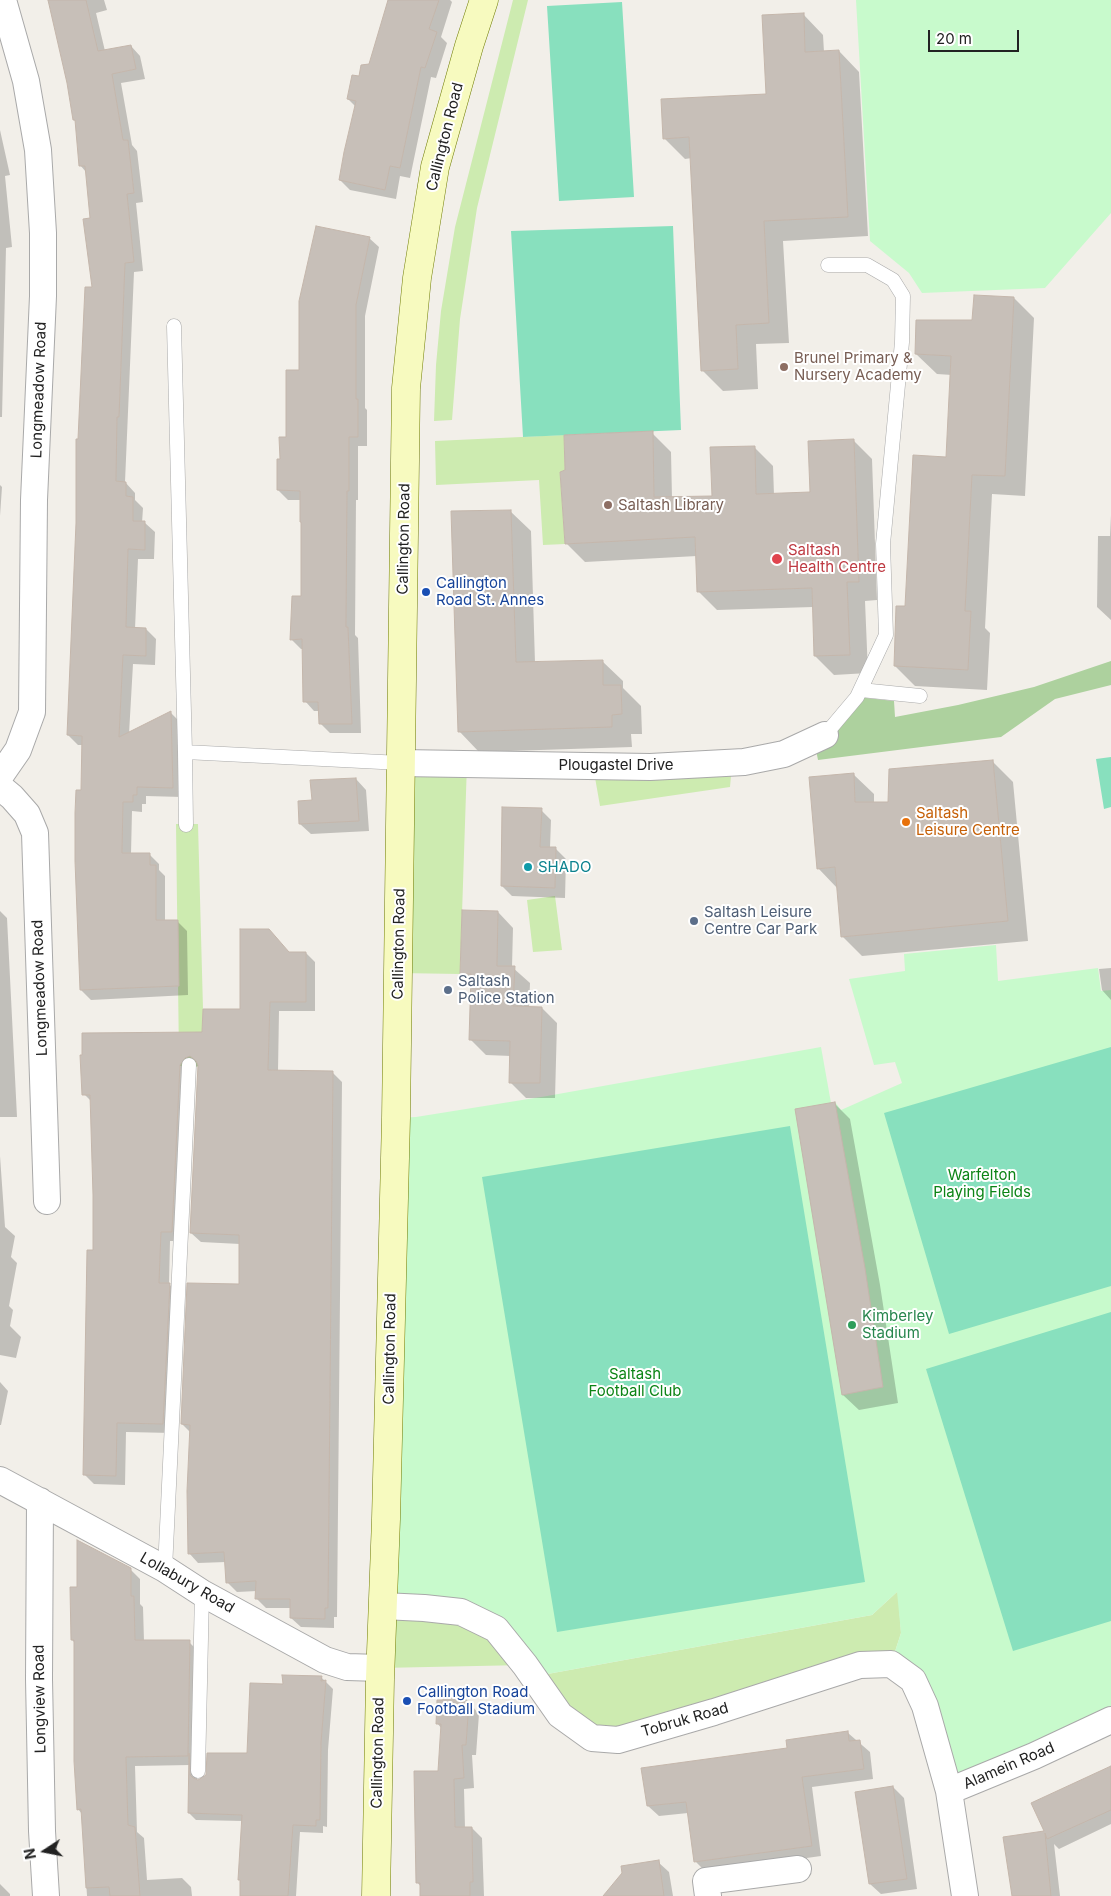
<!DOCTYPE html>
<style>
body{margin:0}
#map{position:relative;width:1111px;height:1896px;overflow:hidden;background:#f2efe9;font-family:Inter,sans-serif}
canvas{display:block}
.north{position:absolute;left:20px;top:1826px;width:50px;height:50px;-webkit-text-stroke:4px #fff;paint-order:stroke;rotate:259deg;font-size:14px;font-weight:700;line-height:20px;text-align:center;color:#222}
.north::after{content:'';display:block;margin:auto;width:18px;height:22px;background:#222;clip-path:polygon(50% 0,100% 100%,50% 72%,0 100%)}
.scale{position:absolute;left:928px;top:30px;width:91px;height:22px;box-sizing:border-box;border:2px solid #222;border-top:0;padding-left:6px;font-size:15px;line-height:18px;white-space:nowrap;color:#222;-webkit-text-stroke:4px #fff;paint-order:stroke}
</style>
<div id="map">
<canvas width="1111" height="1896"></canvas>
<div class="north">N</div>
<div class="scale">20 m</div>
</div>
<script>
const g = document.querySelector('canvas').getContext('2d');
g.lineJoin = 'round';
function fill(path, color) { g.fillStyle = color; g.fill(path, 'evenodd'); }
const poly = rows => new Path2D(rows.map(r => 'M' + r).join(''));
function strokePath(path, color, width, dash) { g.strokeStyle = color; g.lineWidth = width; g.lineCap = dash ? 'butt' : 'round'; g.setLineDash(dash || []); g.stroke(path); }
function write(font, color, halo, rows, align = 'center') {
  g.font = font + ' Inter,sans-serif'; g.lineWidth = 4; g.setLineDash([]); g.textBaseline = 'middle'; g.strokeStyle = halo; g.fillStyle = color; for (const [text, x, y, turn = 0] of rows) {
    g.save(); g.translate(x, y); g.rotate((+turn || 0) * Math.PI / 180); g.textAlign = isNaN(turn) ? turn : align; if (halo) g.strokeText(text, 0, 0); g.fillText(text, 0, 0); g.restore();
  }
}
fill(poly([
 [513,0,528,0,477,208,460,319,452,420,434,421,436,365,441,311,455,227],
 [564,435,565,470,560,472,565,544,543,545,539,480,436,485,435,441],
 [401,763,467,763,460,974,398,973],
 [726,763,731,776,730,787,600,806,593,766],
 [176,824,198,824,203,1009,202,1061,205,1067,180,1066,179,1059],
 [555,896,562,950,533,952,527,900],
 [898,1591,901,1633,891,1664,592,1738,542,1675,872,1615],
 [383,1606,461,1612,525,1665,380,1668]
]), '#cdebb0');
fill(poly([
 [1111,661,1111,685,1055,699,1001,737,818,760,814,740,857,697,894,701,895,717,958,705,1034,687]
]), '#add19e');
fill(poly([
 [856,0,1111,0,1111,213,1045,288,922,293,909,273,870,241],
 [996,945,998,981,1098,968,1101,991,1111,990,1111,1720,953,1789,891,1664,901,1633,897,1592,872,1615,542,1675,496,1629,383,1606,396,1118,416,1117,547,1096,821,1047,831,1103,835,1102,841,1110,902,1083,895,1062,874,1065,849,979,905,971,904,954]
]), '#c8facc');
fill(poly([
 [622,2,634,197,559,201,547,6],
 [673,226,681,430,523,437,511,231],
 [1111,757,1111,807,1104,809,1096,759],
 [1111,1047,1111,1286,949,1334,884,1113],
 [790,1126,865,1582,557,1632,482,1177],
 [1111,1312,1111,1621,1013,1651,926,1369]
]), '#88e0be');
fill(poly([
 [49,0,104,0,107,10,96,13,105,51,131,46,140,56,145,79,121,83,132,145,137,151,143,202,136,203,143,271,134,272,125,482,135,493,135,500,143,508,142,523,145,523,155,532,154,559,138,559,135,629,146,629,156,639,155,665,133,664,129,734,170,712,180,722,182,797,146,796,146,804,142,804,142,812,132,811,131,854,149,854,159,864,159,870,165,876,165,921,177,921,187,931,188,995,91,1000,81,990,83,745,78,745,68,735,80,440,93,288,91,219,86,172,80,165,77,123,74,120,68,82],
 [390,0,450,0,452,2,441,37,447,43,436,78,431,77,410,178,400,176,396,199,350,190,340,180,356,107,348,99,360,78,370,65],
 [803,14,823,35,824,52,839,51,859,72,868,236,783,241,789,343,756,344,758,389,723,391,703,371,692,158,685,159,664,138,768,95],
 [0,130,10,175,5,176,12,247,6,248,2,417,0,417],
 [369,238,379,247,365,316,365,408,367,410,367,446,358,446,358,500,356,500,355,635,358,638,361,733,330,733,320,723,320,711,314,711,305,701,304,649,301,649,291,639,302,597,301,500,288,500,278,490,281,460,301,372],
 [1014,298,1034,318,1025,496,992,494,985,628,990,633,987,690,915,686,895,666,907,608,948,458,952,375,937,374,916,354],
 [652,433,671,452,672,498,713,497,754,447,773,466,774,495,811,494,853,440,872,459,877,600,865,601,868,673,834,675,815,656,813,607,717,610,698,591,697,556,585,562,566,543],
 [0,485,2,487,0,516],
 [510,511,531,531,535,663,602,661,623,681,623,688,641,706,642,734,631,734,632,747,479,752,459,731],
 [1111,515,1111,620,1097,607,1098,536,1110,536],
 [992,761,1013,782,1028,941,862,956,842,936,838,889,818,868,853,774,874,794,874,803,889,804],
 [356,779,366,790,369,831,311,834,300,824,313,801],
 [541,810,551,820,550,848,556,849,566,859,565,898,512,896,502,886],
 [0,911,7,918,17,1117,0,1117],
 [498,912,513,928,512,967,530,983,529,1008,542,1008,557,1023,555,1098,526,1098,510,1082,511,1056,486,1055,471,1040,472,984,461,974],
 [290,953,306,953,315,962,315,1011,279,1011,278,1071,332,1072,342,1082,337,1617,334,1617,334,1628,301,1627,291,1618,292,1608,266,1608,256,1598,257,1591,237,1592,227,1582,226,1562,198,1563,189,1553,190,1432,182,1424,241,1286,240,1244,201,1242,191,1233,199,1066,194,1067,181,1241,170,1241,169,1284,179,1294,172,1433,126,1432,125,1485,94,1484,84,1474,94,1251,92,1102,84,1094,204,1033,241,1011],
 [1111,968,1111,1000,1102,990,1099,969],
 [834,1103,850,1119,880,1285,898,1403,859,1410,843,1395],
 [0,1156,5,1227,15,1236,11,1257,17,1263,9,1306,13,1310,10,1326,21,1337,16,1358,0,1355],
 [0,1382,8,1391,1,1425,0,1425],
 [130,1569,140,1579,140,1604,143,1607,144,1641,189,1642,199,1652,197,1781,248,1754,284,1685,321,1677,333,1689,328,1750,327,1827,323,1826,323,1833,300,1832,296,1896,241,1896,243,1821,196,1820,189,1813,190,1765,135,1766,137,1832,144,1838,147,1880,182,1878,191,1887,192,1896,87,1896,82,1814,78,1809,75,1643,72,1640,79,1588],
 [459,1691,479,1714,476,1755,472,1755,474,1788,464,1789,465,1828,472,1828,482,1838,484,1896,422,1896,421,1887,417,1882,439,1772,442,1729,437,1723,444,1702],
 [848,1733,870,1752,873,1779,812,1787,821,1856,706,1872,696,1862,688,1813,659,1816,648,1806,643,1770,788,1749],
 [1111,1767,1111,1824,1059,1849,1054,1844,1060,1896,1013,1896,1004,1838,1046,1832],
 [893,1787,904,1798,917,1889,881,1894,870,1884],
 [658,1862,669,1872,673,1896,605,1896],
 [0,1884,10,1894,10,1896,0,1896]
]), '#0003');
const building = poly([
 [48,0,86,0,98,51,131,45,136,69,112,74,123,140,128,140,134,193,127,194,134,262,125,263,119,417,117,417,116,481,126,482,126,496,133,497,133,521,145,521,145,550,128,549,126,627,146,628,146,656,123,655,119,737,171,711,173,788,137,787,137,795,133,795,133,802,123,802,122,853,150,853,150,865,156,865,156,920,178,920,179,986,80,990,75,861,75,813,76,790,81,790,82,736,67,735,76,523,76,439,78,439,85,287,92,287,83,219,90,218,85,166,79,166,75,120,73,120,67,83,48,0],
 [388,0,439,0,429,29,437,32,425,68,421,67,400,168,390,166,385,190,339,180,344,152,356,101,347,99,352,75,359,76,361,65,369,64,388,0],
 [804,13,805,52,839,50,848,217,764,221,769,323,736,325,738,369,701,371,689,137,663,139,661,99,766,94,762,15,804,13],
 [316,226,370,237,356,305,356,399,358,399,358,437,349,437,349,491,347,491,346,627,348,627,352,724,319,724,318,702,303,702,302,639,290,640,292,596,301,596,301,522,300,522,300,491,277,490,277,459,280,459,279,437,286,437,286,370,299,370,299,301,316,226],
 [974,295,1014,297,1005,476,972,475,965,611,971,611,968,670,894,666,896,606,905,606,913,455,946,457,951,356,915,354,916,320,972,320,974,295],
 [653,431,654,497,712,496,710,447,755,446,756,494,810,492,808,441,854,439,859,582,847,582,850,655,814,656,812,588,697,592,695,537,565,544,560,472,565,470,564,435,653,431],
 [511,510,516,662,603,660,603,685,621,685,622,714,612,715,612,727,458,732,451,511,511,510],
 [993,760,1008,921,841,937,835,867,817,869,809,777,854,773,855,802,888,802,889,769,993,760],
 [356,778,359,821,299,824,298,801,312,800,310,780,356,778],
 [502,807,542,808,540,847,556,847,555,888,501,886,502,807],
 [462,910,498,911,497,966,515,966,513,1006,542,1007,540,1083,509,1083,510,1041,469,1040,471,974,460,974,462,910],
 [240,929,269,929,289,952,306,952,306,1002,270,1002,268,1070,333,1071,328,1608,325,1608,325,1619,290,1618,290,1599,255,1599,256,1581,226,1583,224,1552,188,1554,187,1491,190,1425,181,1424,187,1283,239,1284,239,1235,190,1233,198,1065,196,1061,190,1056,185,1058,180,1065,172,1232,161,1232,159,1283,170,1283,163,1424,117,1423,116,1476,83,1475,87,1250,93,1250,93,1195,90,1095,82,1095,80,1055,82,1055,82,1033,202,1032,203,1009,240,1009,240,929],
 [835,1102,865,1268,883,1387,842,1395,795,1109,835,1102],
 [77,1540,131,1568,131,1596,134,1596,135,1640,190,1640,188,1756,126,1757,128,1825,135,1827,140,1896,110,1896,109,1887,86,1888,81,1809,77,1810,74,1761,74,1640,71,1640,70,1587,77,1587,77,1540],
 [282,1675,322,1676,321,1681,326,1680,321,1743,320,1820,316,1820,316,1826,293,1825,288,1896,240,1896,240,1880,238,1880,242,1815,188,1813,189,1753,190,1775,193,1778,198,1780,206,1775,207,1753,247,1753,250,1683,283,1684,282,1675],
 [444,1690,459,1690,460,1702,469,1702,466,1745,462,1745,464,1778,454,1779,455,1827,472,1827,473,1882,470,1882,470,1896,420,1896,420,1883,416,1883,414,1771,438,1771,441,1724,436,1724,437,1700,443,1700,444,1690],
 [848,1731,849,1741,860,1740,864,1769,802,1777,812,1846,694,1862,686,1802,647,1806,641,1768,787,1748,786,1740,848,1731],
 [1111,1766,1111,1810,1047,1839,1045,1833,1051,1896,1012,1896,1003,1837,1044,1831,1031,1803,1111,1766],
 [893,1786,907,1879,869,1884,855,1792,893,1786],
 [659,1860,664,1896,603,1896,622,1873,621,1866,659,1860]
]);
fill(building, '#c7bfb8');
strokePath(building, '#c4b6ab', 1);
const lane = poly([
 [174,326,185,752,401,763],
 [861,690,920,696],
 [825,735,857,697,886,635,883,544,902,342,903,296,893,280,867,265,828,265],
 [185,752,186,825],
 [165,1569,189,1065],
 [198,1771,202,1593]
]);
const street = poly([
 [401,763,650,767,744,762,784,754,825,735],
 [0,776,18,750,32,712,34,500,43,296,43,233,38,150,26,81,3,0],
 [0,787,12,797,27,814,35,833,47,1201],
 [0,1480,165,1569,202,1593,325,1660,347,1667,380,1668],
 [40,1501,39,1679,42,1831,46,1896],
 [383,1606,424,1608,461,1612,496,1629,525,1665,560,1715,592,1738,618,1740,714,1712,860,1665,891,1664,913,1680,925,1706,949,1791,965,1896],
 [949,1791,1034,1756,1111,1720],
 [708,1896,706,1881,798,1869]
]);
const secondary = poly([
 [376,1896,380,1679,386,1519,396,1118,406,388,417,278,435,167,469,46,484,0]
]);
strokePath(lane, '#a9a9a9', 15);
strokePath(street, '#a9a9a9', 28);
strokePath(secondary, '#707d05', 29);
strokePath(lane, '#fff', 14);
strokePath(street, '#fff', 26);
strokePath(secondary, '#f7fabf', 28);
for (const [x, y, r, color] of [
 [784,367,5,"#8d6e63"],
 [608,505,5,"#8d6e63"],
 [777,559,6,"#e0444e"],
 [426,592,5,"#1a4fb4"],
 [906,822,5,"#e8710a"],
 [528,867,5,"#0f9aa8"],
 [694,921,5,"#5c6f8a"],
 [448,990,5,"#5c6f8a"],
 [852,1325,5,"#2e9e5b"],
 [407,1701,5,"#1a4fb4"]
]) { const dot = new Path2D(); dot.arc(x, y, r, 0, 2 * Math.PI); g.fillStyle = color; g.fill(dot); strokePath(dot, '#fff', 2); }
write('15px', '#222', '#fff', [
 ["Callington Road",445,137,-76],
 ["Longmeadow Road",39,390,-88],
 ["Callington Road",404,539,-89],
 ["Plougastel Drive",616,765],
 ["Callington Road",399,944,-89],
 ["Longmeadow Road",40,988,-92],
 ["Callington Road",390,1349,-89],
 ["Lollabury Road",187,1583,30],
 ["Longview Road",40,1699,-91],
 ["Tobruk Road",685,1720,-16],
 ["Callington Road",378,1753,-89],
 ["Alamein Road",1009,1766,-23]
]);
write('15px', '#785e54', '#fff', [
 ["Brunel Primary &",794,358],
 ["Nursery Academy",794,375],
 ["Saltash Library",618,505]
], 'left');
write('15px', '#be3a42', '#fff', [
 ["Saltash",788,550],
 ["Health Centre",788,567]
], 'left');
write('15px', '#164399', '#fff', [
 ["Callington",436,583],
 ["Road St. Annes",436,600],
 ["Callington Road",417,1692],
 ["Football Stadium",417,1709]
], 'left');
write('15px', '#c56008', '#fff', [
 ["Saltash",916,813],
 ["Leisure Centre",916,830]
], 'left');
write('15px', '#0d838f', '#fff', [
 ["SHADO",538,867]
], 'left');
write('15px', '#4e5e75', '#fff', [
 ["Saltash Leisure",704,912],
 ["Centre Car Park",704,929],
 ["Saltash",458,981],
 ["Police Station",458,998]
], 'left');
write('15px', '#0c8416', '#fff', [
 ["Warfelton",982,1175],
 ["Playing Fields",982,1192],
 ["Saltash",635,1374],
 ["Football Club",635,1391]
]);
write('15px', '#27864d', '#fff', [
 ["Kimberley",862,1316],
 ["Stadium",862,1333]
], 'left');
</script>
